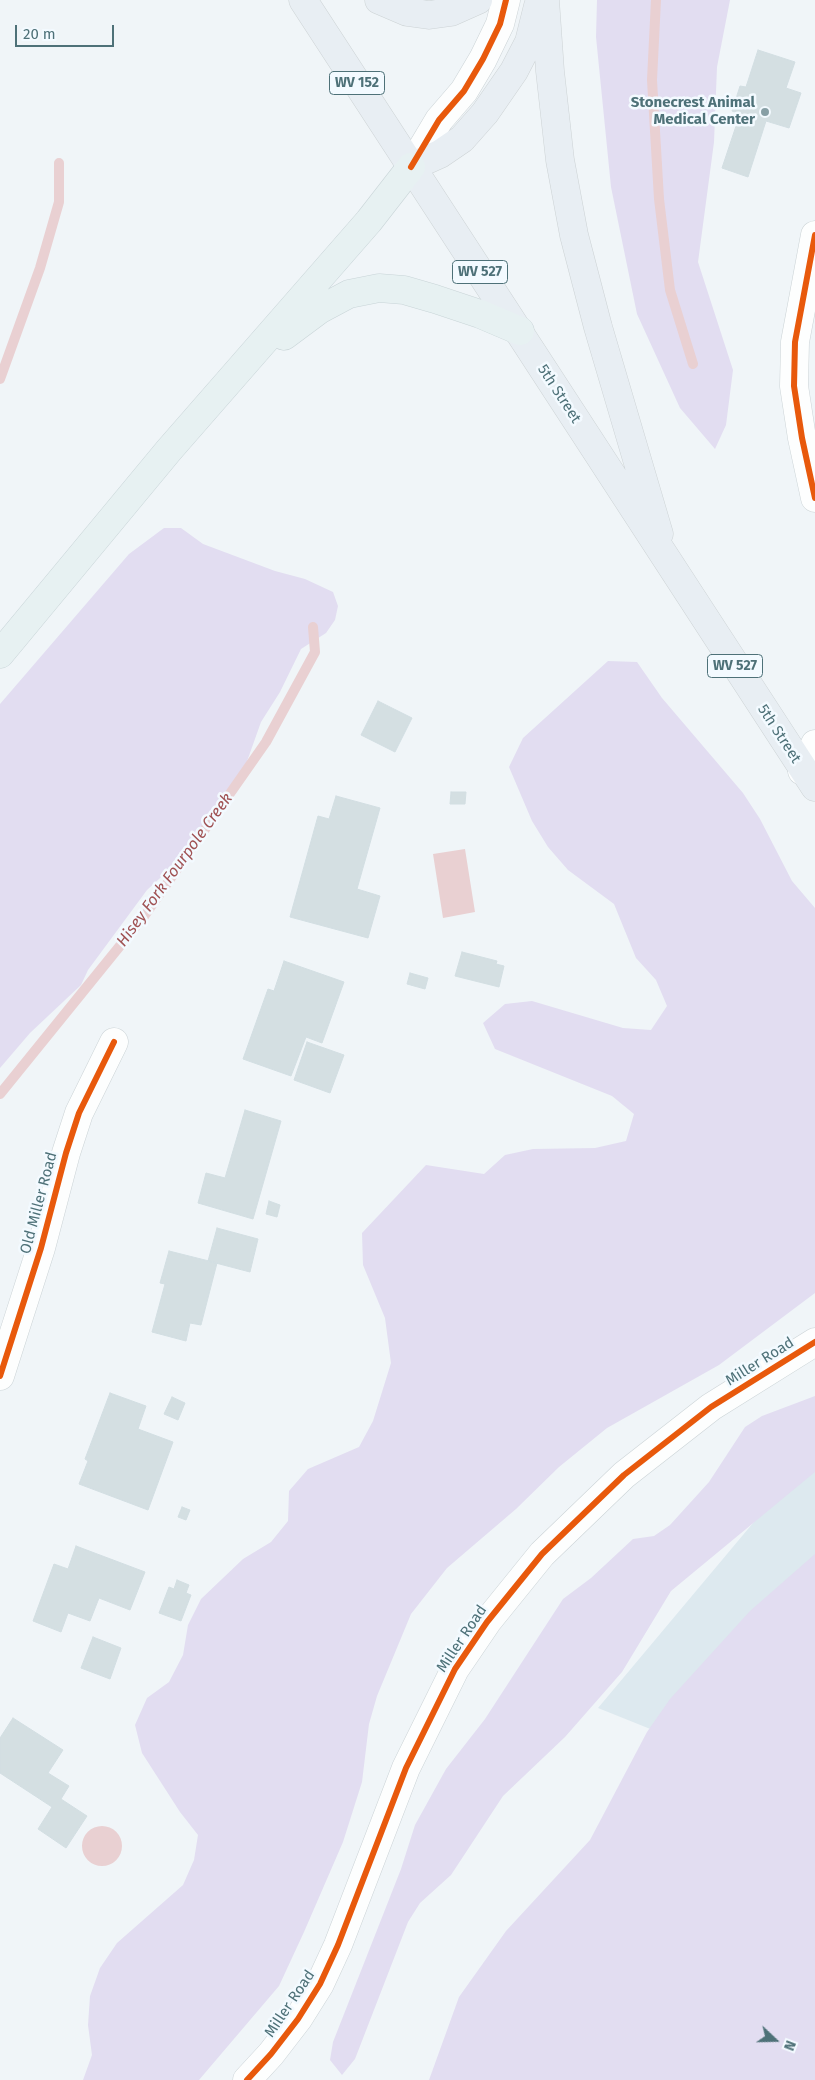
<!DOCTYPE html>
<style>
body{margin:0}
#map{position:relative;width:815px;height:2080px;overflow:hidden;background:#f0f5f8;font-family:"Fira Sans",sans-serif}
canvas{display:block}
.north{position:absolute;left:750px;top:2015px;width:50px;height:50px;-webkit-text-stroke:4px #f3faff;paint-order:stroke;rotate:111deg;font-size:14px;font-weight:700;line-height:20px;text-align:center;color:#4e7178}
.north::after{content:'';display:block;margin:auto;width:18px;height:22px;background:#4e7178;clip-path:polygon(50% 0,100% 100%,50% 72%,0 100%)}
.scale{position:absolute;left:15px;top:25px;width:99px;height:22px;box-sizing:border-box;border:2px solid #4e7178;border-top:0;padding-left:6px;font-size:15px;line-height:18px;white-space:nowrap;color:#4e7178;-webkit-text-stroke:4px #f3faff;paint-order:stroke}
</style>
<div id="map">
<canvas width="815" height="2080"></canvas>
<div class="north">N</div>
<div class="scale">20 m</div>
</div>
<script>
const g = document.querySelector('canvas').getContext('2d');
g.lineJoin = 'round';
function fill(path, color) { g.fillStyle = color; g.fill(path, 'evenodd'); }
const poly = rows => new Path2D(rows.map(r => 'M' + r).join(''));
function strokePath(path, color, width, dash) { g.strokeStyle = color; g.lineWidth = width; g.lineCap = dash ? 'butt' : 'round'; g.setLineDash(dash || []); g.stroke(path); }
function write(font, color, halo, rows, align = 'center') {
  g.font = font + ' "Fira Sans",sans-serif'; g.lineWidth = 5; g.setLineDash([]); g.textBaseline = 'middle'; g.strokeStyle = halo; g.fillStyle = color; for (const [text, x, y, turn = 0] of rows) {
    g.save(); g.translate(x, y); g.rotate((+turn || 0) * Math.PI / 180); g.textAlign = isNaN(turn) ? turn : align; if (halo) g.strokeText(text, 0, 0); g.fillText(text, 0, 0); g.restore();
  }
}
fill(poly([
 [815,1449,815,2080,740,1765,598,1708]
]), '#dde9ef');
fill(poly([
 [597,0,730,0,717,67,714,142,698,262,733,370,726,425,715,449,680,408,637,314,611,187,596,37],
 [164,528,181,528,203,544,275,571,305,579,333,592,338,606,335,620,326,633,301,649,280,692,261,722,240,781,196,848,171,868,147,890,88,970,81,985,30,1033,0,1068,0,704,129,554],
 [608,661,637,662,662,698,743,793,760,819,792,881,815,908,815,1293,719,1365,607,1428,559,1467,516,1509,447,1568,411,1614,377,1696,369,1724,362,1782,343,1842,304,1932,279,1986,199,2080,83,2080,92,2055,88,2025,90,1996,100,1968,117,1943,183,1885,194,1860,198,1835,180,1812,142,1753,135,1725,147,1698,169,1682,183,1655,188,1625,201,1599,243,1559,271,1542,288,1521,289,1491,308,1469,359,1447,373,1421,391,1363,385,1318,363,1265,362,1233,426,1165,484,1174,505,1155,533,1149,595,1148,626,1141,634,1114,612,1096,495,1049,483,1023,505,1004,532,1001,623,1028,651,1030,667,1006,656,980,636,958,614,904,568,870,548,847,532,821,509,767,523,738],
 [815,1396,815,1472,671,1591,622,1672,565,1737,503,1796,451,1875,420,1903,408,1922,355,2059,342,2075,330,2060,333,2042,401,1869,415,1825,446,1769,485,1719,563,1599,591,1578,633,1539,654,1536,670,1525,709,1482,745,1427,762,1416],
 [815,1554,815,2080,429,2080,459,1997,506,1931,590,1840,647,1732,670,1699,750,1611]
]), '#e2ddf1');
fill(poly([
 [465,849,475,912,443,918,433,854],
 '82 1846a20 20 0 1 1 40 0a20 20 0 1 1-40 0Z'
]), '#e9d0d2');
strokePath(poly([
 [656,0,652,80,659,199,670,290,693,364],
 [0,379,40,268,59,202,59,163],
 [0,1094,145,915,266,742,315,652,313,627]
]), '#e9d0d2', 10);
const building = poly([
 [758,50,795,62,786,88,801,93,789,128,766,121,748,177,722,168,740,114,732,111,740,86,746,87,758,50],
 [378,701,412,718,395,752,361,735,378,701],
 [451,792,466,792,465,804,450,804,451,792],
 [336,796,380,808,357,889,380,896,368,938,290,917,318,816,329,819,336,796],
 [462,952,497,961,496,964,504,966,499,987,455,976,462,952],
 [284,961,344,982,322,1043,306,1037,291,1076,243,1059,268,989,274,991,284,961],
 [410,973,428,978,425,989,407,984,410,973],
 [307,1042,344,1055,330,1093,294,1080,307,1042],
 [245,1110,281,1121,253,1219,198,1203,206,1173,225,1178,245,1110],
 [269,1201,280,1205,277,1217,266,1214,269,1201],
 [217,1228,258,1239,250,1272,208,1261,217,1228],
 [169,1251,217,1263,201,1325,190,1323,186,1341,152,1332,165,1284,160,1283,169,1251],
 [110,1393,146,1406,138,1429,173,1442,148,1510,79,1484,88,1461,85,1459,110,1393],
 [172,1397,185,1403,178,1420,164,1414,172,1397],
 [182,1507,190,1510,186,1520,178,1517,182,1507],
 [76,1546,145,1572,130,1610,99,1598,90,1621,68,1613,61,1632,33,1621,54,1564,68,1569,76,1546],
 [177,1580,189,1585,186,1593,191,1595,181,1621,159,1613,169,1587,174,1589,177,1580],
 [93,1637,121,1648,110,1679,81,1668,93,1637],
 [13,1718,63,1750,48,1773,69,1786,61,1799,87,1816,66,1848,38,1829,52,1807,0,1773,0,1738,13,1718]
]);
fill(building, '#d4dfe2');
strokePath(building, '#d2dee2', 1);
const street = poly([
 [815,235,795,342,794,386,802,438,815,498],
 [802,771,815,744],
 [0,1376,41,1248,66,1153,79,1113,114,1042],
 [247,2080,271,2054,298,2019,320,1984,338,1945,406,1768,455,1669,487,1622,542,1554,624,1475,711,1407,815,1342]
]);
const secondary = poly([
 [411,167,439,120,464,91,483,59,500,24,506,0]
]);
const primary = poly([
 [303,0,815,787],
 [379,0,407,12,429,15,451,12,478,0],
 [545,0,550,71,560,160,574,235,598,327,659,534],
 [411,167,440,154,462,139,485,113,514,71,529,42,538,6]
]);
const highway = poly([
 [284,336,319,310,349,294,379,288,404,290,435,299,480,314,520,331],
 [0,654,169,450,369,221,411,167]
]);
strokePath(street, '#cbd3d6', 29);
strokePath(secondary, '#cad2d5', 29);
strokePath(primary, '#ccd2d4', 29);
strokePath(highway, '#c8d4d7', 29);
strokePath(street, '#fdfefe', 28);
strokePath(secondary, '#fdfefe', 28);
strokePath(primary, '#e8eef3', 28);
strokePath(highway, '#e7f1f2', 28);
strokePath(poly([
 [411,167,439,120,464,91,483,59,500,24,506,0],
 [815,235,795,342,794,386,802,438,815,498],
 [0,1376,41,1248,66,1153,79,1113,114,1042],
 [247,2080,271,2054,298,2019,320,1984,338,1945,406,1768,455,1669,487,1622,542,1554,624,1475,711,1407,815,1342]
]), '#e8590c', 6);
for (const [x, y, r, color] of [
 [765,112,5,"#879fa5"]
]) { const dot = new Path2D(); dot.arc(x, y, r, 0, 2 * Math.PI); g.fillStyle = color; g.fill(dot); strokePath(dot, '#f3faff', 2); }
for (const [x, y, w] of [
 [357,83,55],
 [480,272,55],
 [735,666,55]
]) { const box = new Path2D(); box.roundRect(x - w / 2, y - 11.5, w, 23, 4); g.fillStyle = '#f3faff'; g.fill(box); strokePath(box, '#4e7178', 1); }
write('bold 14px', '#4e7178', null, [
 ["WV 152",357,83],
 ["WV 527",480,272],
 ["WV 527",735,666]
]);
write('bold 15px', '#4e7178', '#f3faff', [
 ["Stonecrest Animal",755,103],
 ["Medical Center",755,120]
], 'right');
write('15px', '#4e7178', '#f3faff', [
 ["5th Street",559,394,57],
 ["5th Street",779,734,57],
 ["Old Miller Road",39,1203,-75],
 ["Miller Road",760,1362,-32],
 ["Miller Road",462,1639,-56],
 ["Miller Road",290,2004,-56]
]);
write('italic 16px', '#a05254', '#f3faff', [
 ["Hisey Fork Fourpole Creek",175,870,-54]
]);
</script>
